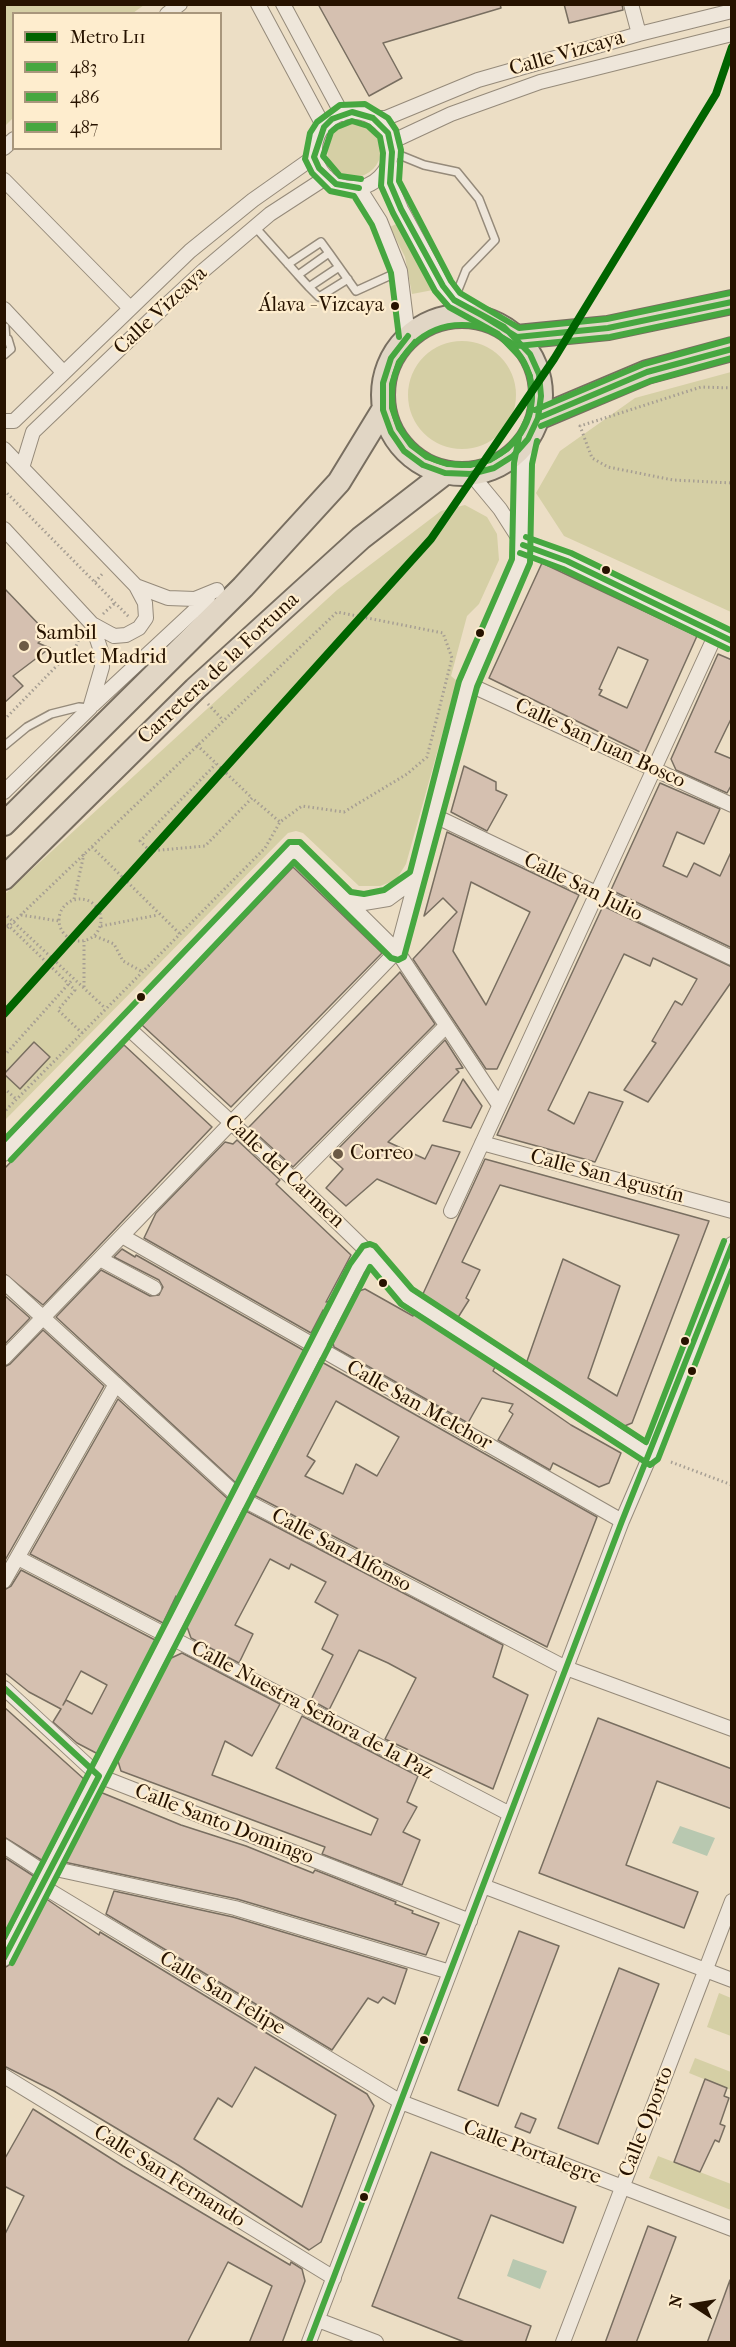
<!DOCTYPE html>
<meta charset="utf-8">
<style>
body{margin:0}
#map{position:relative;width:736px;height:2347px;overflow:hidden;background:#ecdec5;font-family:"IM FELL French Canon",serif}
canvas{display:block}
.frame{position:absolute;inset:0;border:6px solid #271300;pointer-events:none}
.legend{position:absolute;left:12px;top:12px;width:210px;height:138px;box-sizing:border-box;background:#feedce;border:2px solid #a8967c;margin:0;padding:8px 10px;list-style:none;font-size:18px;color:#271300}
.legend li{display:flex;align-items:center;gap:12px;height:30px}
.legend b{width:30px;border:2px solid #a8967c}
.north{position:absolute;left:664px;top:2275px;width:60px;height:60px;-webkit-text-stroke:4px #feedce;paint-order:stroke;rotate:282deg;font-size:16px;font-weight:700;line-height:24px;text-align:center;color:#271300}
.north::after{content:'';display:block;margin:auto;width:21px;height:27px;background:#271300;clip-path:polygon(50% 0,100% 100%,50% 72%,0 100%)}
</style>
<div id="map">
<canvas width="736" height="2347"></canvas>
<div class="frame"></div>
<ul class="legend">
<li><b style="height:8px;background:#006400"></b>Metro L11</li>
<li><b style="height:8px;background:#46a740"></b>483</li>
<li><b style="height:8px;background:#46a740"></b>486</li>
<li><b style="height:8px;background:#46a740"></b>487</li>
</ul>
<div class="north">N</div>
</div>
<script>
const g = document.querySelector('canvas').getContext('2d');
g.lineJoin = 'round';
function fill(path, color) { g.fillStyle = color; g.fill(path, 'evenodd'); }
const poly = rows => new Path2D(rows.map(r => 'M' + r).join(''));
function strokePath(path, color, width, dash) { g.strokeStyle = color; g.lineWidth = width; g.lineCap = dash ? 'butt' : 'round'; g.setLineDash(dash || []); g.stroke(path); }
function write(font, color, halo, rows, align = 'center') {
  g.font = font + ' "IM FELL French Canon",serif'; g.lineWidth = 4.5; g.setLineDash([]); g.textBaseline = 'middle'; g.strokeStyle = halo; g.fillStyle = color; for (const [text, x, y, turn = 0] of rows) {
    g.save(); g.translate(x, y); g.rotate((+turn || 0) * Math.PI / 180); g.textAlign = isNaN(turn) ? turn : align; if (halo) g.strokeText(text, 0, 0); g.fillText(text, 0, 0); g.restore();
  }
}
fill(poly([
 [4,5,5,4,144,5,133,13,14,14,13,118,5,126],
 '327 150a27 27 0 1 1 54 0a27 27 0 1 1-54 0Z',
 [398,223,414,253,433,290,412,294,405,257,390,227],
 '408 395a54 54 0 1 1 108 0a54 54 0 1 1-108 0Z',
 [731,372,732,372,731,612,564,536,536,493,560,451,635,398],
 [465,505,487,517,497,534,499,560,479,604,467,616,451,676,457,681,406,864,396,880,380,886,359,886,303,833,296,831,288,833,5,1120,5,894,337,590,441,511],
 [719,1993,731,1998,731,2036,707,2027],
 [695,2058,731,2072,731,2090,689,2073],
 [658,2156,731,2184,731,2210,649,2178]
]), '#d5cfa5');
fill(poly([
 [680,1826,715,1838,707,1856,672,1843],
 [513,2259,547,2271,540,2289,507,2276]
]), '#b8c8b0');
const building = poly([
 [318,4,500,4,501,8,383,43,402,78,369,96,318,4],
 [564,4,622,4,623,10,569,23,564,4],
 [542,563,697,636,644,754,489,678,542,563],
 [618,647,648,660,627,708,599,695,602,690,599,689,618,647],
 [4,588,48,634,38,643,50,648,13,676,23,686,4,703,4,588],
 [718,654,732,660,732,717,715,752,732,759,732,784,727,793,676,770,671,759,718,654],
 [464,766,496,782,496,790,507,795,487,831,451,812,464,766],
 [660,783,720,809,704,844,677,832,663,866,687,877,694,863,720,876,732,850,732,948,611,890,660,783],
 [447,832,579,895,497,1069,486,1069,413,959,457,912,443,898,424,916,447,832],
 [471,882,530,912,486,1005,453,951,471,882],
 [293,867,382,953,231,1107,142,1025,293,867],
 [603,906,732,967,732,981,648,1102,624,1090,656,1043,652,1041,675,1001,682,1005,697,979,653,958,650,966,624,954,548,1110,574,1124,589,1092,623,1102,595,1162,497,1135,603,906],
 [400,972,435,1024,293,1167,249,1127,400,972],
 [445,1040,463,1068,456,1069,459,1072,388,1142,425,1159,432,1145,460,1152,436,1204,377,1179,346,1206,326,1188,343,1169,330,1157,445,1040],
 [34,1042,50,1057,20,1089,4,1074,34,1042],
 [124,1045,212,1127,43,1305,4,1273,4,1169,124,1045],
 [463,1079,482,1106,471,1128,443,1121,463,1079],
 [237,1140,280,1180,276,1184,351,1255,326,1302,331,1301,324,1314,323,1310,311,1333,144,1238,156,1213,225,1142,233,1144,237,1140],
 [485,1159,709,1221,632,1423,622,1427,526,1364,563,1259,620,1286,588,1378,617,1396,679,1235,500,1185,462,1262,480,1270,466,1298,469,1300,457,1319,422,1296,485,1159],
 [122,1249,135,1257,136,1255,303,1350,304,1353,237,1484,56,1317,101,1270,150,1296,159,1295,163,1287,159,1280,114,1257,122,1249],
 [365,1289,413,1316,415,1312,495,1367,493,1371,571,1425,621,1453,609,1483,599,1487,553,1463,550,1470,498,1440,513,1414,509,1411,513,1404,482,1398,468,1423,334,1347,332,1339,356,1292,365,1289],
 [4,1295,30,1318,4,1345,4,1295],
 [43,1330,104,1386,4,1562,4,1367,10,1364,43,1330],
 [320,1361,597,1517,547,1647,252,1494,320,1361],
 [336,1401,399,1437,377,1476,356,1464,343,1494,305,1476,315,1461,307,1456,336,1401],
 [118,1399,229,1500,178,1600,176,1596,163,1623,30,1554,118,1399],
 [244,1510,503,1645,493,1677,528,1695,493,1789,385,1739,416,1678,388,1663,359,1650,329,1710,311,1700,333,1655,322,1649,338,1615,315,1602,326,1582,291,1564,289,1569,270,1559,235,1625,253,1634,239,1663,191,1638,186,1624,244,1510],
 [21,1570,157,1641,98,1754,77,1743,53,1722,61,1709,29,1692,4,1672,4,1590,11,1586,21,1570],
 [81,1671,107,1685,92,1714,66,1700,63,1705,81,1671],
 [182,1653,280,1704,252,1756,225,1741,212,1775,371,1835,378,1819,276,1768,302,1716,418,1776,407,1802,417,1807,403,1832,420,1840,402,1885,322,1854,325,1847,121,1771,117,1758,167,1660,182,1653],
 [4,1707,85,1780,43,1861,4,1837,4,1707],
 [598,1718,732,1769,732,1809,657,1781,626,1865,698,1892,684,1928,539,1873,598,1718],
 [100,1792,181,1825,246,1846,313,1873,315,1870,396,1902,395,1904,413,1911,412,1913,439,1923,426,1955,237,1899,64,1862,100,1792],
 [4,1857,35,1877,4,1938,4,1857],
 [114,1891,233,1917,407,1969,395,2004,383,1997,378,2003,368,1998,332,2050,106,1914,114,1891],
 [45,1898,99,1935,100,1932,367,2094,374,2106,321,2242,309,2250,178,2165,54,2091,4,2066,4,1968,12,1963,45,1898],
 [255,2067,336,2115,302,2207,194,2139,218,2098,232,2107,255,2067],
 [519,1931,559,1946,498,2106,458,2090,519,1931],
 [619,1968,659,1984,598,2144,558,2128,619,1968],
 [705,2079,727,2088,724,2096,729,2098,720,2124,725,2126,719,2142,715,2140,700,2172,674,2162,705,2079],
 [33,2109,123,2166,290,2265,291,2262,302,2269,305,2281,282,2343,249,2343,272,2286,228,2262,187,2343,4,2343,4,2236,24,2196,4,2186,4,2160,33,2109],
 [521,2113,536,2119,530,2133,515,2127,521,2113],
 [431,2152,576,2207,563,2243,491,2215,458,2298,531,2326,525,2343,467,2343,372,2306,431,2152],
 [648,2226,676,2237,636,2343,605,2343,648,2226],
 [730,2280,732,2343,707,2343,718,2313,730,2280]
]);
fill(building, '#d5c0b0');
strokePath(building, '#786e60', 1.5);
const lane = poly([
 [392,152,424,165,457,172,479,199,495,240,466,270,454,300],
 [255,227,298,275,329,253,356,291,400,271],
 [288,264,321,242,329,253],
 [298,275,309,287,339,267],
 [309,287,319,297,348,279],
 [5,327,6,340],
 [4,355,11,349,8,339],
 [4,746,27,727,51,714,79,707,90,708]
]);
const street = poly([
 [258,4,324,127],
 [283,4,342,114],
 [631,4,639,34],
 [167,14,180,4],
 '315 150a38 38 0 1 1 76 0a38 38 0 1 1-76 0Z',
 [373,118,386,118,478,80,639,34,732,11],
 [391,142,451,114,540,82,732,34],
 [4,148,14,139],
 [390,163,390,183,401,209,443,286,454,300,490,320],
 [4,180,130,308],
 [359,188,380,221,400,271,408,336],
 [4,309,63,372],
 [4,421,14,421,190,251,253,200,314,157],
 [4,449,136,586,168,598,195,599,217,590],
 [22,468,33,432,149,321,204,270,270,214,327,177],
 [471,474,500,509,523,545],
 [4,529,92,624,101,651,102,667,90,708,4,792],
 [523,545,567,561,732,641],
 [92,624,114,636,126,635,139,628,146,618,145,603,136,586],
 [468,684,732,805],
 [93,705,208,598],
 [435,816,732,958],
 [347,901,364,903,388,899,418,877],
 [127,1027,294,1180,369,1253,406,1296,650,1456],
 [482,1143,732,1211],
 [4,1154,294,849,397,951,499,1105],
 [294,1180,446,1026],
 [451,1211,716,634],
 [122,1236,622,1521],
 [100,1259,154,1288],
 [4,1282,240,1498,566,1668,732,1729],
 [4,1358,397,951,468,684,521,561,523,463,528,439],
 [18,1558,510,1814],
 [4,1581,116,1384],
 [4,1688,99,1776,470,1921],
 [4,1846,48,1875],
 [51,1868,235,1908,450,1972],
 [42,1886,401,2102,732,2229],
 [483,1886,732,1980],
 [4,1959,358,1268,369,1253],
 [4,2076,334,2278],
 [318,2320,376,2342],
 [309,2342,622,1521,650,1456,732,1244],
 [563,2342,732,1901]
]);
const primary = poly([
 '383 395a79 79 0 1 1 158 0a79 79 0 1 1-158 0Z',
 [517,337,608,328,732,302],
 [538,418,647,372,732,349],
 [4,824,243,587,339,482,383,410],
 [4,878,195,689,361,538,445,473]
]);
strokePath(lane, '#958a7a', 10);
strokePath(street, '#958a7a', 16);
strokePath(primary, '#786e60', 26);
strokePath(poly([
 [4,6,6,4],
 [732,388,701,387,580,426,592,458,608,467,673,480,732,483],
 [4,490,129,617],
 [95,582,104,572],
 [103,614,115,603],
 [208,704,222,719],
 [4,720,76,646,80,637],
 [197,745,252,798],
 [92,847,180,934],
 [150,851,140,841,216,764],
 [74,899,84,854],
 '59 920a21 21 0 1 1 42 0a21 21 0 1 1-42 0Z',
 [97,907,150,851,205,846,252,798,280,822],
 [4,913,105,1008],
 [21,915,59,921],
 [4,921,75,990,58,1010,82,1033],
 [101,926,158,915],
 [4,931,337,612,443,633,452,658,427,757,407,774,344,812,302,806,280,822,265,848,4,1112],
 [95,936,114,944,123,961,143,972],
 [84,987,84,941],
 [4,1056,73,979],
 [4,1088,16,1099],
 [671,1462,732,1485]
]), '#a69e93', 3, [1.5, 3]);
strokePath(lane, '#eee6da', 7);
strokePath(street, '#eee6da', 14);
strokePath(primary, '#e1d6c5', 22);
strokePath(poly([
 [359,188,336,184,319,168,314,157,324,127,332,119,352,112,373,118,388,133,392,152,390,183,401,209,443,286,454,300,504,327,530,354,539,374,541,396,538,418,528,439,513,456,494,468,471,474,445,473,423,465,404,451,391,432,383,410,383,383,391,358,408,336],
 [480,314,517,337,608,328,732,302],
 [538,418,647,372,732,349],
 [523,545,567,561,732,641],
 [4,1688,99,1776,4,1958],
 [309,2342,622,1521,732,1245]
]), '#46a740', 6);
strokePath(poly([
 [361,179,340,176,323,156,331,132,337,127,352,121,368,126,380,137,383,153,381,186,393,213,435,291,449,307,498,334,522,359,530,376,532,396,529,415,520,434,507,449,490,460,470,465,447,464,427,457,411,445,399,428,392,408,392,384,399,362,415,342],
 [475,322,517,346,610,337,732,311],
 [541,426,650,381,732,358],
 [520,553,563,569,728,649],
 [11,1160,294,862,391,958,398,960,404,957,477,687,530,563,532,464,537,441],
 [12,1963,370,1267,401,1304,650,1465,658,1459,732,1270]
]), '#46a740', 6);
strokePath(poly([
 '392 395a70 70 0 1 1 140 0a70 70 0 1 1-140 0Z',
 [399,337,391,273,372,225,354,196,330,191,312,173,305,159,310,133,317,122,340,105,365,104,388,118,396,130,401,150,399,181,451,281,460,293,519,328,607,319,730,293],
 [535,410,644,364,730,340],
 [526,537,571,553,732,631],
 [4,1140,289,842,300,842,351,892,364,894,384,890,410,872,459,681,512,559,514,463,519,437],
 [4,1938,350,1264,363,1246,370,1244,375,1246,412,1289,646,1442,724,1241]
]), '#46a740', 6);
strokePath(poly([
 [4,1014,431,539,554,359,716,94,732,47]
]), '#006400', 8);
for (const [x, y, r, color] of [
 [395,306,5,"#271300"],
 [606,570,5,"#271300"],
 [480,633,5,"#271300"],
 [24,646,6,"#6c5a45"],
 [141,997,5,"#271300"],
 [338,1154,6,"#6c5a45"],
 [383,1283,5,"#271300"],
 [685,1341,5,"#271300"],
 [692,1371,5,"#271300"],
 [424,2040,5,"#271300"],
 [364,2197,5,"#271300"]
]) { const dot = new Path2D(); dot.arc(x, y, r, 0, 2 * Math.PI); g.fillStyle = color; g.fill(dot); strokePath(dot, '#feedce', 2); }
write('20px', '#271300', '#feedce', [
 ["Álava - Vizcaya",384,306]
], 'right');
write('21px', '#271300', '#feedce', [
 ["Calle Vizcaya",567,54,-16],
 ["Calle Vizcaya",161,311,-43],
 ["Carretera de la Fortuna",219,669,-43],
 ["Calle San Juan Bosco",600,744,25],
 ["Calle San Julio",583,888,26],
 ["Calle del Carmen",284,1172,43],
 ["Calle San Agustín",607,1177,15],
 ["Calle San Melchor",419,1406,29],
 ["Calle San Alfonso",341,1551,28],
 ["Calle Nuestra Señora de la Paz",312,1711,28],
 ["Calle Santo Domingo",224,1825,21],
 ["Calle San Felipe",222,1994,31],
 ["Calle Oporto",647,2122,-69],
 ["Calle Portalegre",532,2153,21],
 ["Calle San Fernando",169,2177,32]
]);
write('21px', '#271300', '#feedce', [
 ["Sambil",36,634],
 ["Outlet Madrid",36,658],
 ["Correo",350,1154]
], 'left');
</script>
